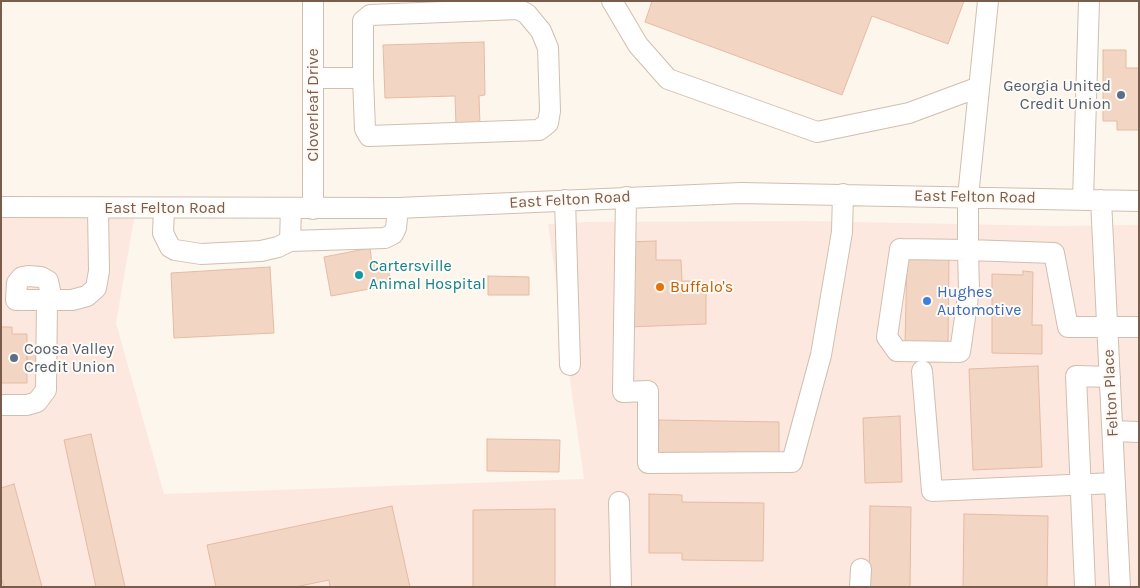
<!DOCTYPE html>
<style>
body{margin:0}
#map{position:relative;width:1140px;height:588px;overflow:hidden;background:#fdf6ec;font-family:Karla,sans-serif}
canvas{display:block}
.frame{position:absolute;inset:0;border:2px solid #7a5c4d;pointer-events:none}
</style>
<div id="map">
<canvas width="1140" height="588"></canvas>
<div class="frame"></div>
</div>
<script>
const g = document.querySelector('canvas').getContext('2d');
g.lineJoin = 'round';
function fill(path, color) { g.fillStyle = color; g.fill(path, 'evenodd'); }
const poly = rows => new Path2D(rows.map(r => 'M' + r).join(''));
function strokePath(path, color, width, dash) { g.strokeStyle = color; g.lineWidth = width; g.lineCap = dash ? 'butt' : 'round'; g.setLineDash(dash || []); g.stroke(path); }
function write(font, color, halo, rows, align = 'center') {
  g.font = font + ' Karla,sans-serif'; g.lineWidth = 4; g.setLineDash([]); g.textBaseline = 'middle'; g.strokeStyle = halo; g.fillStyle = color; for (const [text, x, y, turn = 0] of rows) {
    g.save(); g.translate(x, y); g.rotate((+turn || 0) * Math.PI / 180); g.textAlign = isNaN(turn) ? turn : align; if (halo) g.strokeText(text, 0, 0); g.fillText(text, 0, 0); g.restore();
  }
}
fill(poly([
 [137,202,116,323,164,494,584,479,548,224,586,222,809,221,1055,226,1139,225,1139,587,1,587,1,209]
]), '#fde8e0');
const building = poly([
 [652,1,964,1,948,44,872,16,842,95,645,22,652,1],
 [484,42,485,95,479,96,480,125,456,126,455,96,385,98,383,45,484,42],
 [1103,50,1126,50,1126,68,1139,68,1139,130,1117,130,1117,121,1103,121,1103,50],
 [656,241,656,260,681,260,682,281,694,281,694,292,706,292,706,324,627,327,626,242,656,241],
 [370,248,372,264,387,262,391,285,331,296,324,257,370,248],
 [907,259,949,259,948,344,905,343,907,259],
 [270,267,274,333,174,338,171,273,270,267],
 [1023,271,1033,272,1032,325,1042,325,1042,354,992,353,992,274,1023,275,1023,271],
 [488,276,529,277,529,295,488,295,488,276],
 [1,327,12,327,12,334,27,334,27,383,1,383,1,327],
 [27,346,53,346,53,370,27,370,27,346],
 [1038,366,1042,467,973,470,969,369,1038,366],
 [900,416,902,482,865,483,863,418,900,416],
 [659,420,779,422,779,454,658,453,659,420],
 [91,434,125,587,96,587,64,440,91,434],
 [487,439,560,440,559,472,487,471,487,439],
 [14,484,42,587,4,587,1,577,1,488,14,484],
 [649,494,682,495,682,502,764,503,763,561,682,560,682,553,649,553,649,494],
 [392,506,410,587,330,587,329,580,295,587,216,587,207,545,392,506],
 [870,506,911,507,910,587,869,587,870,506],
 [555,509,555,587,473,587,473,510,555,509],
 [964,514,1048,516,1047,587,963,587,964,514]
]);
fill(building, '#f3d5c3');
strokePath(building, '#e6bba3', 1);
const minor = poly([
 [612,1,638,45,668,79,817,132,909,113,979,87],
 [988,1,968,197,968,250,1054,253,1068,327,1139,327],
 [314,78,363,78,365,129,369,136,539,130,548,123,550,111,548,48,541,31,527,14,518,9,370,15,363,21,363,78],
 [626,197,623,392,648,391,648,463,792,462,821,355,842,232,843,194],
 [565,200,570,365],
 [1083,200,1089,1],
 [1101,200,1120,587],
 [1,207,398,208,741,193,1139,201],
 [164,208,163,233,170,247,175,250,201,254,261,251,278,247,290,241,291,208],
 [313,209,313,1],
 [290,241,385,238,393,234,396,228,398,208],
 [900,249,968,250,969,290,960,352,897,351,887,337,900,249],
 [16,300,17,283,22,277,28,276,41,277,48,281,52,300],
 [19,300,72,300,87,296,96,288,99,271,98,208],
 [922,371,932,491,1115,483],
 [1,405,27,405,37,402,46,390,47,300],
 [1113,431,1139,432],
 [619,502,621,587],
 [860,587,861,569],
 [1085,587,1076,376,1110,377]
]);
strokePath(minor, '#d1beb0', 22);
strokePath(minor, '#fff', 20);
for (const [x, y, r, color] of [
 [1121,95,5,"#5c6f8a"],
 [359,275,5,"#0f9aa8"],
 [660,287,5,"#e8710a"],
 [927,301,5,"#3f7fe0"],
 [14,358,5,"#5c6f8a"]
]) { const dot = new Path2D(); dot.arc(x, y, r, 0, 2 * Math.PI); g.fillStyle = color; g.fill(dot); strokePath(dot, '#fffaf3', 2); }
write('16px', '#4e5e75', '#fffaf3', [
 ["Georgia United",1111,86],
 ["Credit Union",1111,104],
 ["Coosa Valley",24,349,"left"],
 ["Credit Union",24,367,"left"]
], 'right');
write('16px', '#7a5c4d', '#fffaf3', [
 ["Cloverleaf Drive",313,105,-90],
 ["East Felton Road",975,197,1],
 ["East Felton Road",570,200,-3],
 ["East Felton Road",165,208],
 ["Felton Place",1111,393,-93]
]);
write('16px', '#0d838f', '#fffaf3', [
 ["Cartersville",369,266],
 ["Animal Hospital",369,284]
], 'left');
write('16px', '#c56008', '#fffaf3', [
 ["Buffalo's",670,287]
], 'left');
write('16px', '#366cbe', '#fffaf3', [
 ["Hughes",937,292],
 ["Automotive",937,310]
], 'left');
</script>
